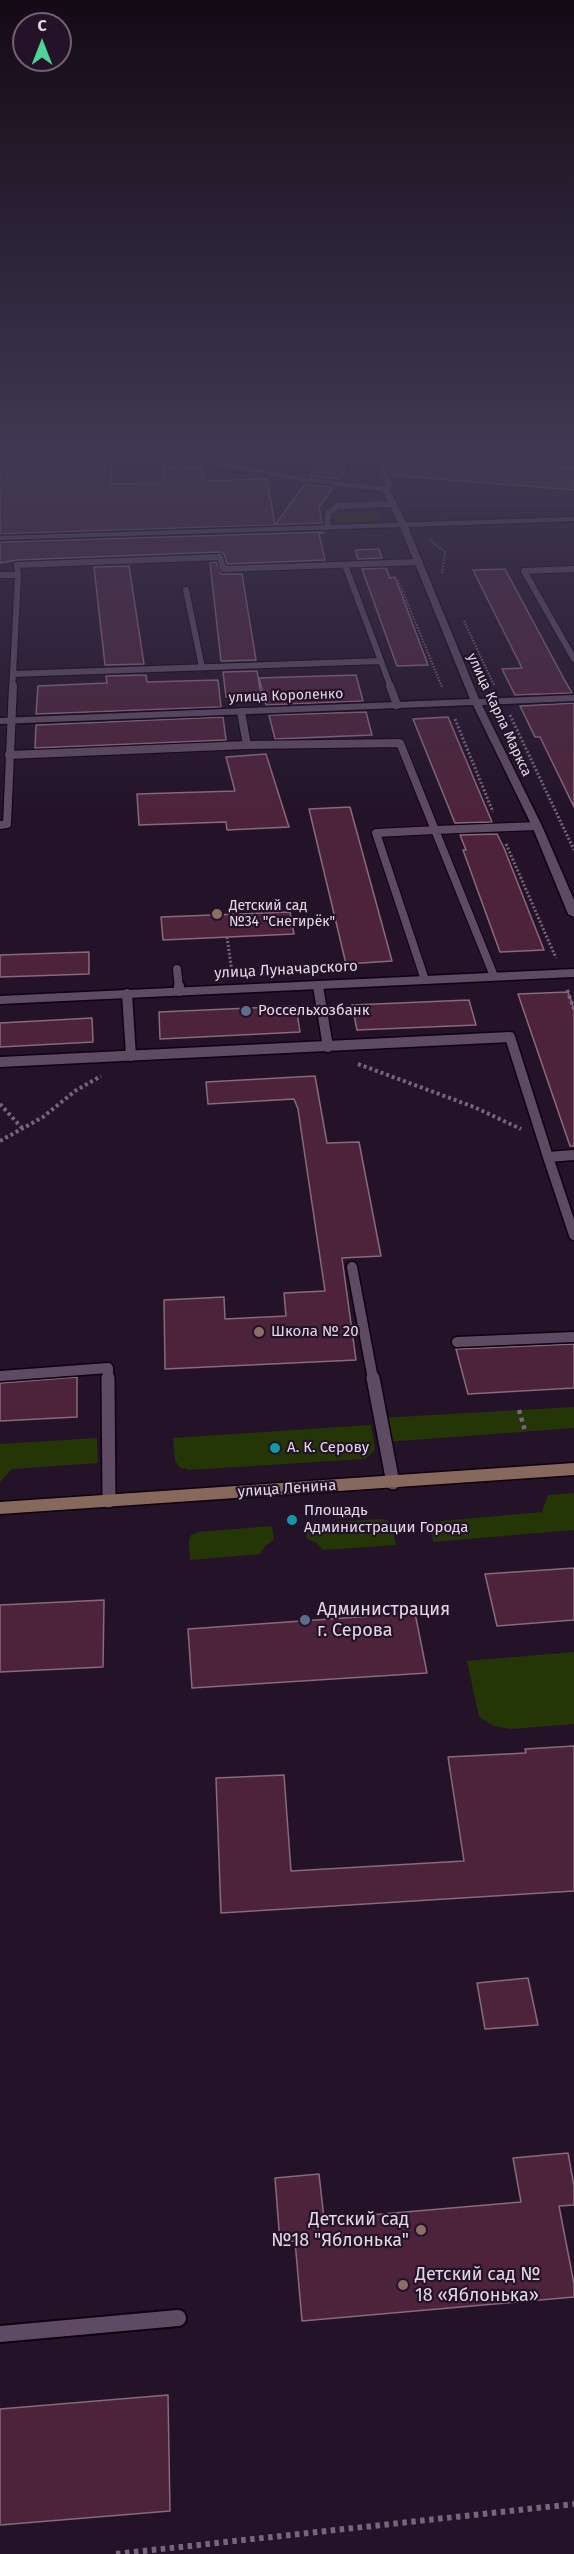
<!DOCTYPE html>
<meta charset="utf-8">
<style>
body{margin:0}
#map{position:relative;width:574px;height:2554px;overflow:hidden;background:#241328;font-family:"Fira Sans",sans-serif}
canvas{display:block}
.north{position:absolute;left:12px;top:12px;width:60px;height:60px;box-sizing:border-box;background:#241328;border:2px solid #716274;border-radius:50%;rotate:0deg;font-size:16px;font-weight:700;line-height:24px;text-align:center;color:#e4d8e7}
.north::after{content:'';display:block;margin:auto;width:21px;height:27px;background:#4ed399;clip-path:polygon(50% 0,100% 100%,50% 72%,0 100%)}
</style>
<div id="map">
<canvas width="574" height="2554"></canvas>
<div class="north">С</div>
</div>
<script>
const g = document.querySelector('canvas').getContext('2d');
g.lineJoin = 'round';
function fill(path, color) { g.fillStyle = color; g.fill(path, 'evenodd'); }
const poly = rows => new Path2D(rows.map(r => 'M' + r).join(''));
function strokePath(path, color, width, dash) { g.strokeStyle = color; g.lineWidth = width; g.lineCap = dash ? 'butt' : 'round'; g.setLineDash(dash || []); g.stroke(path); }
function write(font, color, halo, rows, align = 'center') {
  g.font = font + ' "Fira Sans",sans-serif'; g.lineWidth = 4.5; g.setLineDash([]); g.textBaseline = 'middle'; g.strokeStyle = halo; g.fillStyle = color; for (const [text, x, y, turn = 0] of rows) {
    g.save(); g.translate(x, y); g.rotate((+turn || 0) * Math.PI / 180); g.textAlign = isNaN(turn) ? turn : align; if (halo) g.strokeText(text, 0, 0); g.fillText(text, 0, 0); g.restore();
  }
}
fill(poly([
 [338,513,373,513,380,515,381,518,376,521,342,522,335,520,332,517],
 [574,1407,574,1428,385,1442,380,1418],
 [371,1425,375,1450,365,1459,189,1470,179,1467,175,1460,173,1438],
 [97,1438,98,1463,12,1469,0,1482,0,1444],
 [574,1493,574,1530,433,1542,431,1522,542,1512,548,1495],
 [381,1519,388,1521,392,1527,396,1545,323,1550,317,1543,307,1539,305,1524],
 [272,1526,274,1540,265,1546,260,1554,190,1560,189,1540,191,1535,199,1532],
 [574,1652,574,1724,511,1729,494,1726,479,1717,467,1661]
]), '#243606');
const building = poly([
 [324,457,340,457,345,470,339,479,310,476,324,457],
 [383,457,471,457,470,459,574,468,574,490,391,475,383,457],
 [106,458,105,469,112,469,111,484,160,483,163,481,163,468,203,467,204,481,267,479,275,525,0,534,0,460,106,458],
 [305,484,333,487,319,508,322,523,275,525,305,484],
 [324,532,319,534,325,560,227,564,224,554,220,552,17,560,0,563,0,542,324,532],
 [379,549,382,558,358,559,355,550,379,549],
 [216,562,221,574,242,574,256,660,221,661,210,563,216,562],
 [129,566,144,664,105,665,94,567,129,566],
 [386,568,390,578,395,577,428,665,397,666,362,569,386,568],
 [505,569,564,679,572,693,515,695,502,669,522,668,473,570,505,569],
 [257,671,261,695,226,697,223,672,257,671],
 [146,675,147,682,218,680,221,707,36,714,38,686,107,683,106,676,146,675],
 [356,675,363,701,266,705,259,678,356,675],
 [574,703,574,807,540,737,535,737,520,706,574,703],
 [366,712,372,735,275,739,269,715,366,712],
 [223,717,226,740,35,748,36,725,223,717],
 [448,717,492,822,455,823,413,719,448,717],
 [266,754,289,827,227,830,226,822,139,825,137,794,235,791,226,757,266,754],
 [350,807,392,961,346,964,309,809,350,807],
 [497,834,504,848,544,950,500,952,463,850,466,850,460,835,497,834],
 [290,912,294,934,163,940,161,917,290,912],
 [89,952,89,974,0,977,0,955,89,952],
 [568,992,574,1009,574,1146,570,1146,518,994,568,992],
 [469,1000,476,1025,357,1030,352,1005,469,1000],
 [296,1006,300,1032,160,1039,159,1012,296,1006],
 [92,1018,93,1042,0,1047,0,1023,92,1018],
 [315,1076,327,1143,359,1142,381,1256,342,1258,356,1360,165,1369,164,1300,224,1297,225,1319,286,1316,284,1293,325,1291,298,1109,294,1099,208,1104,206,1082,315,1076],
 [574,1344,574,1388,468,1394,456,1349,574,1344],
 [77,1377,77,1417,0,1421,0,1383,77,1377],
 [574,1568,574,1620,497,1626,485,1574,574,1568],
 [104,1600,103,1667,0,1672,0,1605,104,1600],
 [415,1613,427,1673,192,1688,188,1629,415,1613],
 [574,1746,574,1891,221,1913,216,1778,284,1775,291,1871,464,1861,448,1757,526,1753,525,1749,574,1746],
 [528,1978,538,2025,485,2029,477,1983,528,1978],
 [568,2153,574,2186,574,2205,559,2206,574,2284,574,2297,302,2321,295,2241,280,2242,275,2178,319,2174,324,2219,521,2202,513,2158,568,2153],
 [168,2395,170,2511,0,2525,0,2409,168,2395]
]);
fill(building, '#4d233c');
strokePath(building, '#896a7a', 1.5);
const serviceFar4 = poly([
 [377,457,390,486,385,489],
 [327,527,328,513,338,506,394,504],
 [345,565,381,661],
 [574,569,524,571,574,659],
 [0,575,18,575,17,565,220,557,223,569,419,562],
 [186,590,202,667],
 [13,674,18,575],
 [12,688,13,674,381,661,391,688]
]);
const serviceFar3 = poly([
 [390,686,397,705],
 [241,712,247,745,400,743,435,830,537,826],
 [9,755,247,745],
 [0,825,7,824,13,686],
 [177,969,179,988],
 [425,980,376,833,435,830,494,976],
 [318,985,318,988]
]);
const serviceFar2 = poly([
 [179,986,179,991],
 [318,986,328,1047],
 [127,994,131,1056],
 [0,1062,510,1037,548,1157,574,1155],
 [548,1157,574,1235],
 [352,1267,373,1379],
 [457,1342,574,1337],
 [0,1376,108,1368,108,1379]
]);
const serviceFar1 = poly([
 [108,1378,109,1501],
 [373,1378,393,1483]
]);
const service = poly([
 [0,2334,178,2318]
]);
const minor = poly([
 [170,457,187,457,308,478,388,487,407,524,400,526,382,491,308,482,170,457]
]);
const tertiary = poly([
 [574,517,574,521,408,527,479,699,574,695,574,701,482,705,542,826,574,900,574,917,568,914,532,826,473,705,0,724,0,718,470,699,400,527,0,540,0,536,574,517],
 [574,969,574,977,0,1004,0,996,574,969]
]);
const secondary = poly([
 [574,1463,574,1475,0,1514,0,1502,574,1463]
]);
strokePath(serviceFar4, '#0d0110', 8);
strokePath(serviceFar3, '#0d0110', 10);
strokePath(serviceFar2, '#0d0110', 13);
strokePath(serviceFar1, '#0d0110', 16);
strokePath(service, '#0d0110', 20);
strokePath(minor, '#0d0110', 3);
strokePath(tertiary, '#0d0110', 3);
strokePath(secondary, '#0d0110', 3);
strokePath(poly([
 [430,540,445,552,442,573],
 [398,580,442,687],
 [464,621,494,685]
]), '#756679', 2, [1.5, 1.5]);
strokePath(poly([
 [510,715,574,850],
 [455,719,493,812],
 [506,844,556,958],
 [227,937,232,972]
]), '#756679', 3, [2, 2]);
strokePath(poly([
 [567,990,574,1009],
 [358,1064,474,1107,521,1129],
 [0,1104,22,1128],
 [0,1141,43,1117,75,1091,101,1076]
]), '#756679', 4, [3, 3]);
strokePath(poly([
 [519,1410,525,1431]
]), '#756679', 4.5, [4, 4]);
strokePath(poly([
 [116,2554,574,2504]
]), '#756679', 6, [4.5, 4.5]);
strokePath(serviceFar4, '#5e4a62', 6);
strokePath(serviceFar3, '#5e4a62', 8);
strokePath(serviceFar2, '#5e4a62', 10);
strokePath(serviceFar1, '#5e4a62', 13);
strokePath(service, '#5e4a62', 16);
fill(minor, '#5e4a62');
fill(tertiary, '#5e4a62');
fill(secondary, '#87685c');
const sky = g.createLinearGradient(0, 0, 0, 815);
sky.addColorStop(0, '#140a16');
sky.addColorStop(0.56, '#3f3953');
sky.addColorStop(1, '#3f395300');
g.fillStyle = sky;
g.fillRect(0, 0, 574, 815);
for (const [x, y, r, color] of [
 [217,914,6,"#8d6e63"],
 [246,1011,6,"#5c6f8a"],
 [259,1332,6,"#8d6e63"],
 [275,1448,6,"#0f9aa8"],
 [292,1520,6,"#0f9aa8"],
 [305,1620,6,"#5c6f8a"],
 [421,2230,6,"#8d6e63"],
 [403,2285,6,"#8d6e63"]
]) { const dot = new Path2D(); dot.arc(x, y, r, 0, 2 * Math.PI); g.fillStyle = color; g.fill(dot); strokePath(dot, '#241328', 2); }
write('14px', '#e4d8e7', '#241328', [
 ["улица Короленко",286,696,-2],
 ["улица Карла Маркса",499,715,65]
]);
write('14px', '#e4d8e7', '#241328', [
 ["Детский сад",229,906],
 ["№34 \"Снегирёк\"",229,922]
], 'left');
write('15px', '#e4d8e7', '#241328', [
 ["улица Луначарского",286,970,-3],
 ["улица Ленина",287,1489,-4]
]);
write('15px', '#e4d8e7', '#241328', [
 ["Россельхозбанк",258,1011],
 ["Школа № 20",271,1332],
 ["А. К. Серову",287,1448],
 ["Площадь",304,1511],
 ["Администрации Города",304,1528]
], 'left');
write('18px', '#e4d8e7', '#241328', [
 ["Администрация",317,1610],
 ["г. Серова",317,1631],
 ["Детский сад",409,2220,"right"],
 ["№18 \"Яблонька\"",409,2241,"right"],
 ["Детский сад №",415,2275],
 ["18 «Яблонька»",415,2296]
], 'left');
</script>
